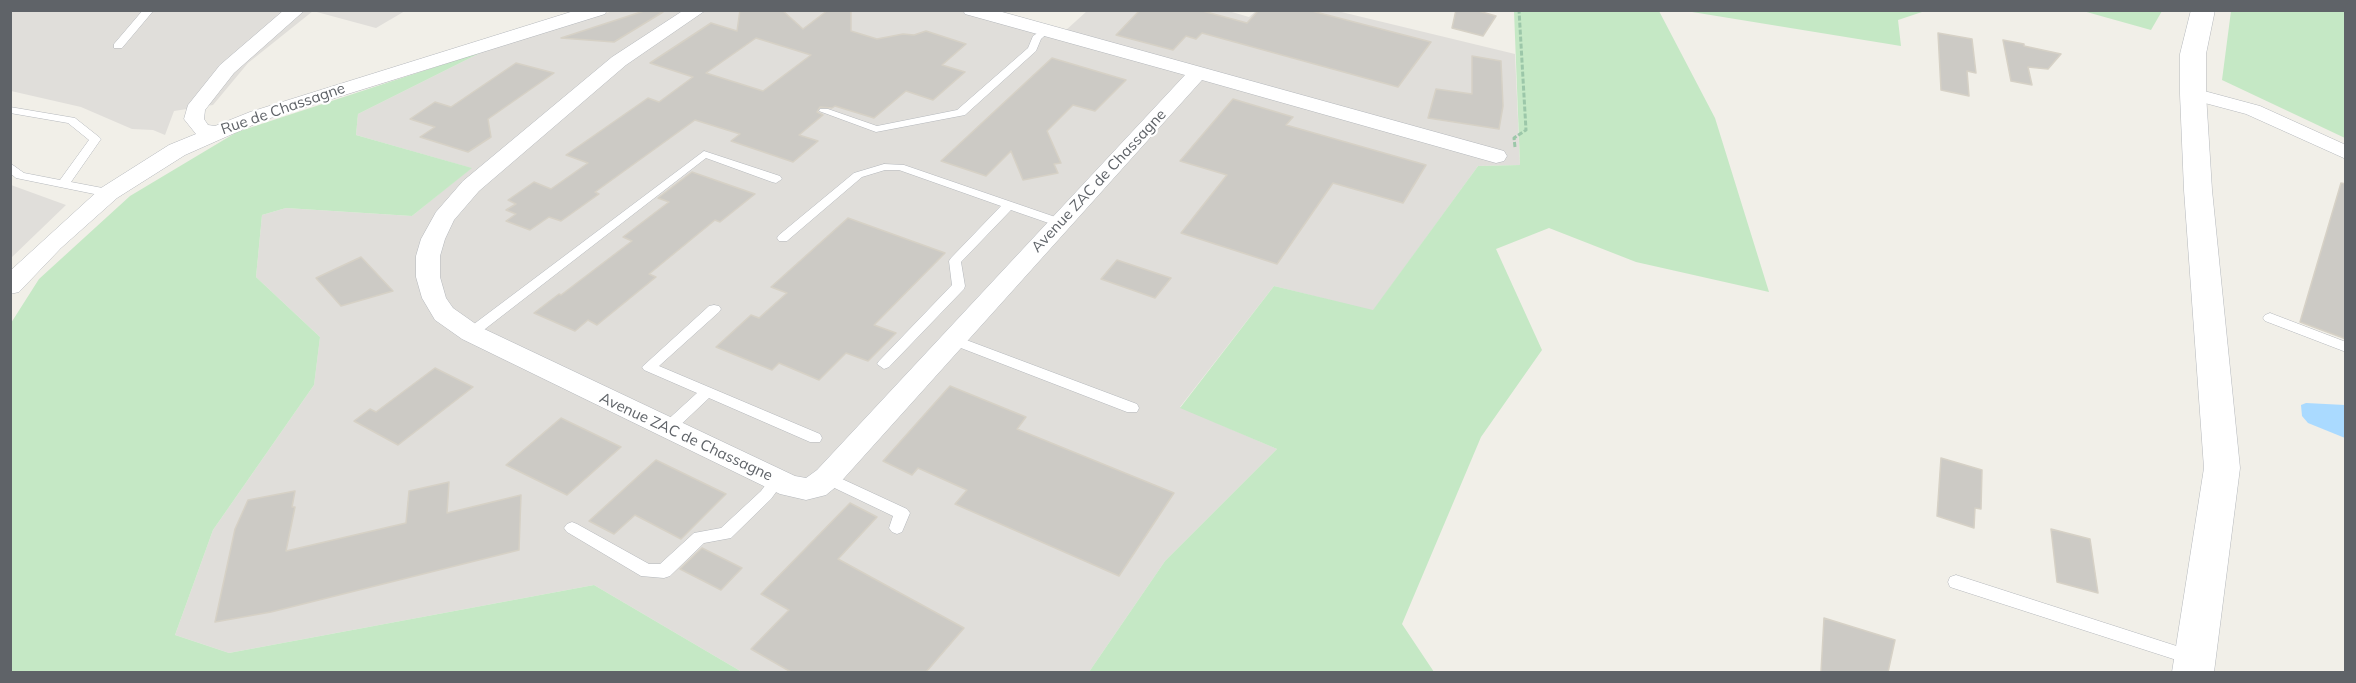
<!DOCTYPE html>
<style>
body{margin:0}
#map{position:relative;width:2356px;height:683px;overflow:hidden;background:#f1efe8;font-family:Mulish,sans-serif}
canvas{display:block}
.frame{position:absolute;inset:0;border:12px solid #5f6368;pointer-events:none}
</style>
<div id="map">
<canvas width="2356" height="683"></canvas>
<div class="frame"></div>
</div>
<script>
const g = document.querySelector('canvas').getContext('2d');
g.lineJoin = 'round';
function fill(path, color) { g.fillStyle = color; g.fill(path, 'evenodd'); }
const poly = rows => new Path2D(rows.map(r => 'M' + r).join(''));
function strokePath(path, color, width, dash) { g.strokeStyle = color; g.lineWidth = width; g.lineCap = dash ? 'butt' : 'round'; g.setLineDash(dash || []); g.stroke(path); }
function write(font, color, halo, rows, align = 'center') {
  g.font = font + ' Mulish,sans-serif'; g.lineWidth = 4.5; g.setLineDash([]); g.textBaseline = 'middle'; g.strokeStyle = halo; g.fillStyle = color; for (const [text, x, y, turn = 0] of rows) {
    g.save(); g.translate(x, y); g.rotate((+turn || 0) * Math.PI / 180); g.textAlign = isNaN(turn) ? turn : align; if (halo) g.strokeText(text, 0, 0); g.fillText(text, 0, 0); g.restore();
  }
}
fill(poly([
 [616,10,989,11,1065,31,1087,11,1225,10,1249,17,1256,11,1333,10,1515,54,1520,165,1478,166,1373,311,1274,286,1180,407,1277,449,1165,561,1089,672,742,672,594,585,229,653,175,635,213,530,314,385,320,337,256,277,262,215,286,208,412,216,471,168,356,135,358,114,484,51],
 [11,11,405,11,376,28,313,11,248,63,213,105,174,111,165,135,153,130,132,129,81,107,11,91],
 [11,185,66,205,11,258,10,185]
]), '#e0deda');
fill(poly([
 [1514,11,1659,11,1715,118,1769,292,1636,262,1549,228,1496,249,1542,350,1481,437,1402,624,1434,672,1089,672,1165,561,1277,449,1180,408,1274,286,1373,310,1478,166,1520,165],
 [1686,11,1925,11,1898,20,1901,46],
 [2083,11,2162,11,2151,30],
 [2231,11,2345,11,2345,138,2222,80],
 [484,51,358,114,356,135,472,168,412,216,286,208,262,215,256,277,320,337,314,385,213,530,175,635,229,653,594,585,742,672,11,672,11,323,39,279,130,196,237,132]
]), '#c5e8c5');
fill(poly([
 [2306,403,2345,405,2345,438,2308,423,2302,416,2301,405]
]), '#aadaff');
const building = poly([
 [647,10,663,12,614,42,561,38,647,10],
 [740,10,782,10,803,29,828,10,851,10,851,31,877,39,903,34,914,35,926,31,966,44,942,65,965,72,933,100,906,91,874,118,835,106,832,108,820,107,817,112,823,115,799,135,818,141,793,162,731,141,740,134,695,120,595,192,599,194,561,221,549,217,530,230,506,221,516,214,506,210,516,204,508,200,534,182,551,189,588,163,566,155,648,98,659,102,693,77,650,63,711,23,737,31,740,10],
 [756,38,811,55,763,91,706,73,756,38],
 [1140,10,1199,10,1247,23,1259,10,1308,10,1431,42,1398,87,1202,33,1196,39,1186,36,1173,50,1116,35,1140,10],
 [1456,10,1475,10,1496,16,1483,36,1452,28,1456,10],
 [1938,33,1972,39,1976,73,1967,71,1969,96,1941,90,1938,33],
 [2003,40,2024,44,2024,46,2061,54,2048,69,2028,67,2032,85,2011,81,2003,40],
 [1472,56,1501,61,1503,106,1499,129,1428,118,1436,89,1472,94,1472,56],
 [1052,58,1126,80,1095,111,1073,105,1047,131,1061,163,1054,164,1058,173,1023,180,1011,151,986,176,941,161,1052,58],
 [516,63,554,73,488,119,491,137,468,152,420,137,435,127,410,119,435,102,451,107,516,63],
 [1233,99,1293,117,1286,125,1426,165,1403,203,1333,183,1277,264,1181,233,1227,175,1180,161,1233,99],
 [692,172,755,194,720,222,715,220,649,274,656,277,597,325,588,320,575,331,534,313,559,294,561,295,632,241,623,237,669,202,658,198,692,172],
 [2341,183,2346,184,2346,339,2300,322,2341,183],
 [848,218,945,253,874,325,896,333,868,361,846,353,819,380,779,363,772,370,716,347,751,315,759,318,787,293,771,287,848,218],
 [361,257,393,291,341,306,316,278,361,257],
 [1117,260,1171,278,1155,298,1101,279,1117,260],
 [435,368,473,387,398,445,354,421,370,409,376,412,435,368],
 [950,386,1026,417,1017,429,1174,493,1119,576,955,504,967,490,918,468,912,475,883,461,950,386],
 [561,418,621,447,567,495,506,465,561,418],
 [1941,458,1982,470,1981,509,1975,508,1974,528,1937,516,1941,458],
 [656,460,726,494,681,539,635,515,614,534,589,521,656,460],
 [449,482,447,513,521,495,519,550,271,612,215,622,235,529,248,500,295,491,292,507,295,507,286,551,406,523,409,491,449,482],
 [850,503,877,517,838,559,964,628,926,672,791,672,751,649,789,610,761,594,850,503],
 [2051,529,2090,539,2098,593,2057,582,2051,529],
 [702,548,742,568,721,590,680,569,702,548],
 [1824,618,1895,640,1888,672,1821,672,1824,618]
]);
fill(building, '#cccac5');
strokePath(building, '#d6d1c6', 1.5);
const service = poly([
 [143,10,154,10,122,48,114,48,114,44,143,10],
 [1045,28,1050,31,1041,39,1036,51,965,115,876,132,819,111,820,109,828,109,877,126,957,110,1028,48,1033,36,1045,28],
 [10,107,75,118,99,137,101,139,71,182,113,190,115,193,113,196,109,197,16,178,10,173,10,163,24,173,60,180,89,140,68,123,10,113,10,107],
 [704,151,780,176,782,179,776,183,772,182,706,158,476,336,466,336,464,333,466,330,704,151],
 [884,164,904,165,1064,220,1066,223,1060,227,1011,210,961,262,965,286,964,289,889,367,884,369,877,364,879,361,952,285,949,261,951,258,1001,206,899,170,885,170,862,177,787,241,779,241,777,238,779,235,854,173,884,164],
 [714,305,719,306,721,309,719,312,659,366,820,434,822,438,820,442,810,442,709,398,673,432,663,432,661,428,663,424,697,393,644,370,642,367,709,306,714,305],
 [2270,313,2346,342,2346,352,2265,321,2263,318,2265,315,2270,313],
 [953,335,1137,404,1139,408,1137,412,1127,412,948,343,946,340,953,335],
 [827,472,907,509,910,513,902,532,897,534,892,532,889,528,893,516,822,482,820,478,822,474,827,472],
 [777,474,782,476,785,480,782,484,771,499,731,538,704,543,670,576,664,578,641,576,567,532,564,528,567,524,572,522,577,524,649,564,660,564,694,533,721,528,761,491,772,476,777,474],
 [1956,575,2192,651,2198,653,2200,658,2198,663,2192,665,1950,587,1948,582,1950,577,1956,575]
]);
const minor = poly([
 [284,10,305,10,234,73,205,110,204,119,208,125,215,126,250,112,577,10,607,10,605,14,264,120,185,155,117,198,61,248,19,292,10,294,10,271,101,188,169,145,196,134,184,119,188,105,220,65,284,10],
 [684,10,706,10,626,65,479,191,454,220,445,239,440,256,440,277,446,298,453,308,480,327,795,476,806,478,817,470,1185,75,965,14,963,10,995,10,1504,151,1507,156,1504,161,1496,163,1202,80,837,486,826,495,806,500,780,494,462,339,435,320,422,298,416,277,416,256,421,239,436,212,463,181,612,57,684,10],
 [2193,88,2260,106,2346,145,2346,159,2246,114,2186,98,2183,94,2186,90,2193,88]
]);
const tertiary = poly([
 [2191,10,2215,10,2206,54,2206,94,2212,190,2240,468,2214,672,2172,672,2204,468,2184,190,2180,94,2180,54,2191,10]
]);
strokePath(service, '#b5b8bc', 1);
strokePath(minor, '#b5b8bc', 1);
strokePath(tertiary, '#b5b8bc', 1);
strokePath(poly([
 [1515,147,1514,138,1526,130,1519,10]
]), '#9cc7a9', 3, [5, 2]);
fill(service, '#fff');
fill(minor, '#fff');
fill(tertiary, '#fff');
write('15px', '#5f6368', '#fff', [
 ["Rue de Chassagne",283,109,-19],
 ["Avenue ZAC de Chassagne",1099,181,-47],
 ["Avenue ZAC de Chassagne",686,437,25]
]);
</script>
